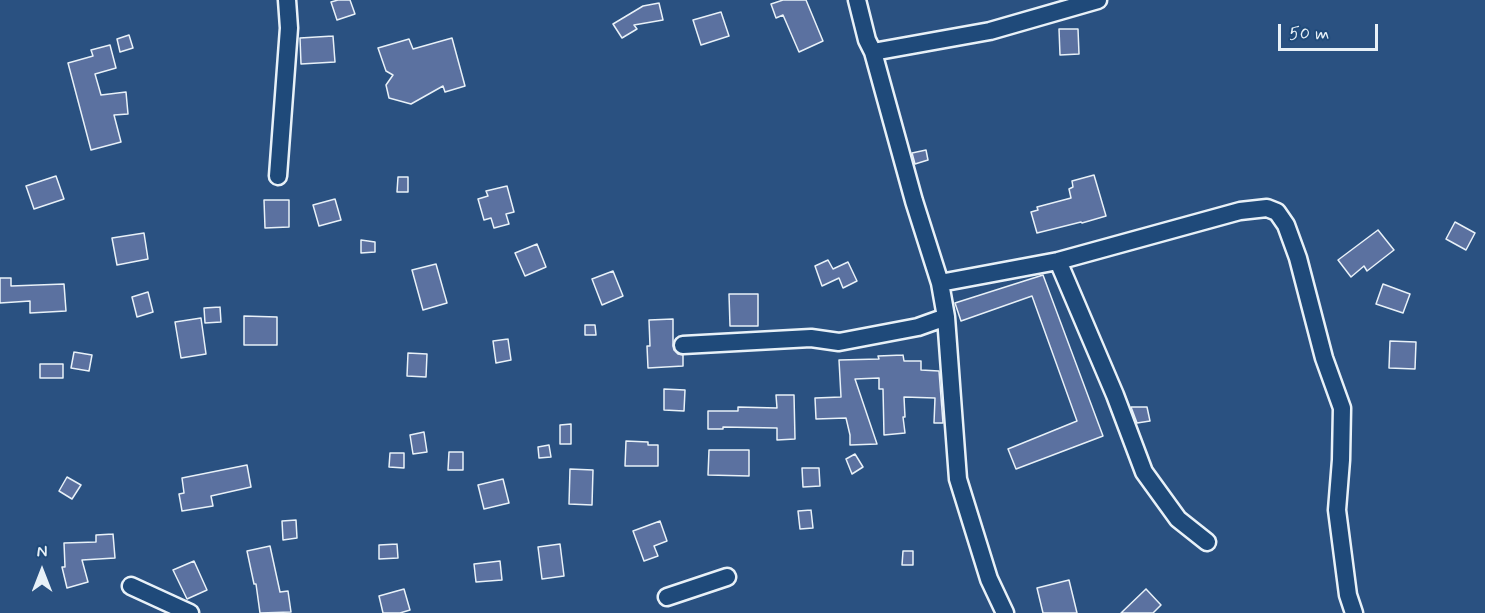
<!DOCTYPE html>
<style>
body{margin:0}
#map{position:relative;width:1485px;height:613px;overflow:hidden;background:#2a5181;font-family:Mynerve,sans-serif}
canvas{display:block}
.north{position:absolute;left:12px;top:541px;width:60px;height:60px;-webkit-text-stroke:4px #1f4a7a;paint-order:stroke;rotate:0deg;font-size:16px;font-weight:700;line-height:24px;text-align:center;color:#e8f1f8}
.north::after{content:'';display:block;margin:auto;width:21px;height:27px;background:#e8f1f8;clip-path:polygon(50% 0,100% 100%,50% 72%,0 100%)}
.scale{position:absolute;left:1278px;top:24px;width:100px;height:27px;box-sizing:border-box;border:3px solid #e8f1f8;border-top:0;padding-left:8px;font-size:18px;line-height:21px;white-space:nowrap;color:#e8f1f8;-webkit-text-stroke:4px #1f4a7a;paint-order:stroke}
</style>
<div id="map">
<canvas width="1485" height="613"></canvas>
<div class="north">N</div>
<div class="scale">50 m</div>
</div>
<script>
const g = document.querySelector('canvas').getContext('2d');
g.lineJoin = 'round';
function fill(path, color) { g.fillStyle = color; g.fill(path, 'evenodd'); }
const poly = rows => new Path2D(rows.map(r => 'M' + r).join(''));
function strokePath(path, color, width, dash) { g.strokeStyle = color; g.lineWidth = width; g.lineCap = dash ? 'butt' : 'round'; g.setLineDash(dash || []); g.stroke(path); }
const building = poly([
 [338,0,350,0,355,14,337,20,331,2,338,0],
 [783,0,806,0,823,41,799,52,783,15,776,18,771,4,783,0],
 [659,3,663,20,634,25,637,29,622,38,613,24,643,6,659,3],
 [721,12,729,36,701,45,693,20,721,12],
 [1059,29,1078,29,1079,54,1060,55,1059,29],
 [129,35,133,48,120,52,117,39,129,35],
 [333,36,335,62,301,64,300,38,333,36],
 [452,38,465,86,445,92,443,86,411,104,389,98,386,85,393,75,386,71,378,48,409,39,413,49,452,38],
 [110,45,116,68,95,74,101,95,126,92,128,114,114,115,121,142,91,150,68,63,93,56,91,50,110,45],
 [926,150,928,160,915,164,912,153,926,150],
 [1094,175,1106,216,1082,223,1081,222,1037,233,1031,212,1038,210,1037,207,1071,198,1069,189,1073,187,1072,181,1094,175],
 [56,176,64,199,34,209,26,186,56,176],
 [398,177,408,177,408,192,397,192,398,177],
 [507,186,514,212,506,214,509,224,494,228,491,218,484,220,478,199,488,196,486,191,507,186],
 [335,199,341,220,319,226,313,205,335,199],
 [264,200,289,200,289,227,265,228,264,200],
 [1455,222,1475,233,1466,250,1446,239,1455,222],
 [1378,230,1394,250,1367,271,1364,266,1351,277,1338,260,1378,230],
 [144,233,148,259,117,265,112,238,144,233],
 [361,240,375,242,375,252,361,253,361,240],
 [537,244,546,267,525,276,515,253,537,244],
 [828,260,833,269,848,262,857,281,843,288,839,278,822,286,815,266,828,260],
 [436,264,447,303,423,310,412,270,436,264],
 [613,271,623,296,602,305,592,279,613,271],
 [1043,275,1103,436,1016,469,1008,449,1077,421,1032,296,961,321,955,303,1043,275],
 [0,278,11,278,11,286,64,284,66,311,30,313,30,301,0,303,0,278],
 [1383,284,1410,294,1403,313,1376,304,1383,284],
 [148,292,153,312,137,317,132,297,148,292],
 [729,294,758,294,758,326,730,326,729,294],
 [220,307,221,322,205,323,204,308,220,307],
 [244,316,277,317,277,345,244,345,244,316],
 [201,318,206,354,181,358,175,322,201,318],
 [673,319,673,346,674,350,678,354,683,355,683,366,648,368,647,346,650,346,649,320,673,319],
 [585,325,595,325,596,335,585,335,585,325],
 [508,339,511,360,496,363,493,341,508,339],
 [1390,341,1416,342,1415,369,1389,368,1390,341],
 [74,352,92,355,89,371,71,368,74,352],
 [408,353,427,354,426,377,407,376,408,353],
 [903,355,904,361,921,361,921,370,939,371,943,423,934,423,935,398,904,397,905,417,903,417,905,433,884,435,883,389,879,389,879,378,855,379,877,444,850,445,850,435,846,418,816,419,815,398,841,397,839,360,879,359,878,356,903,355],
 [40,364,63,364,63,378,40,378,40,364],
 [664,389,685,390,684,411,664,410,664,389],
 [776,395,794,395,795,439,777,440,777,428,723,427,723,429,708,429,708,411,738,411,738,407,777,408,776,395],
 [1131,407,1147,407,1150,421,1137,423,1131,407],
 [571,424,571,444,560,444,560,425,571,424],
 [424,432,427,452,413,454,410,435,424,432],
 [626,441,648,442,648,445,658,445,658,466,625,466,626,441],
 [549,445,551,457,539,458,538,447,549,445],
 [709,450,749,450,749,476,708,475,709,450],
 [449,452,463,452,463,470,448,470,449,452],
 [390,453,404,453,404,468,389,467,390,453],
 [855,454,863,467,852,474,846,459,855,454],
 [247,465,251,487,211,496,213,506,182,511,179,494,184,493,182,478,247,465],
 [802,468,819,468,820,486,803,487,802,468],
 [570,469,593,470,592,505,569,504,570,469],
 [67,477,81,485,72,499,59,491,67,477],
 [503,479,509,503,484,509,478,485,503,479],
 [811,510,813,528,800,529,798,511,811,510],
 [296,520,297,538,283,540,282,521,296,520],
 [660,521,667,541,654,546,658,556,644,561,633,531,660,521],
 [113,534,115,558,82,560,88,582,67,588,62,567,65,567,64,543,96,542,96,535,113,534],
 [397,544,398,558,379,559,379,545,397,544],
 [560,544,564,576,542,579,538,547,560,544],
 [270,546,280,592,288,591,291,612,260,613,256,584,254,584,247,551,270,546],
 [903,551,913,551,913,565,902,565,903,551],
 [194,561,207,590,187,599,173,570,194,561],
 [500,561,502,580,476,582,474,564,500,561],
 [1069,580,1077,613,1043,613,1037,588,1069,580],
 [404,589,410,610,400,613,383,613,379,596,404,589],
 [1146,589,1161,605,1153,613,1121,613,1146,589]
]);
fill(building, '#5b71a0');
strokePath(building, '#e8f1f8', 1.5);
const minor = poly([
 [857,0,867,40,873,52,914,201,940,283,946,317,958,479,989,579,1005,613],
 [873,52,990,31,1098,0],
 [278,176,289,28,287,0],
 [1058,261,1115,395,1144,472,1178,519,1207,542],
 [940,283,1058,261,1240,211,1267,208,1277,212,1286,225,1298,258,1324,358,1342,408,1341,460,1337,510,1348,595,1354,613],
 [683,345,811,338,839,342,918,327,946,317],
 [131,586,190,613],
 [667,597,727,577]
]);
strokePath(minor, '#e8f1f8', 21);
strokePath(minor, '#1f4a7a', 16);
</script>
